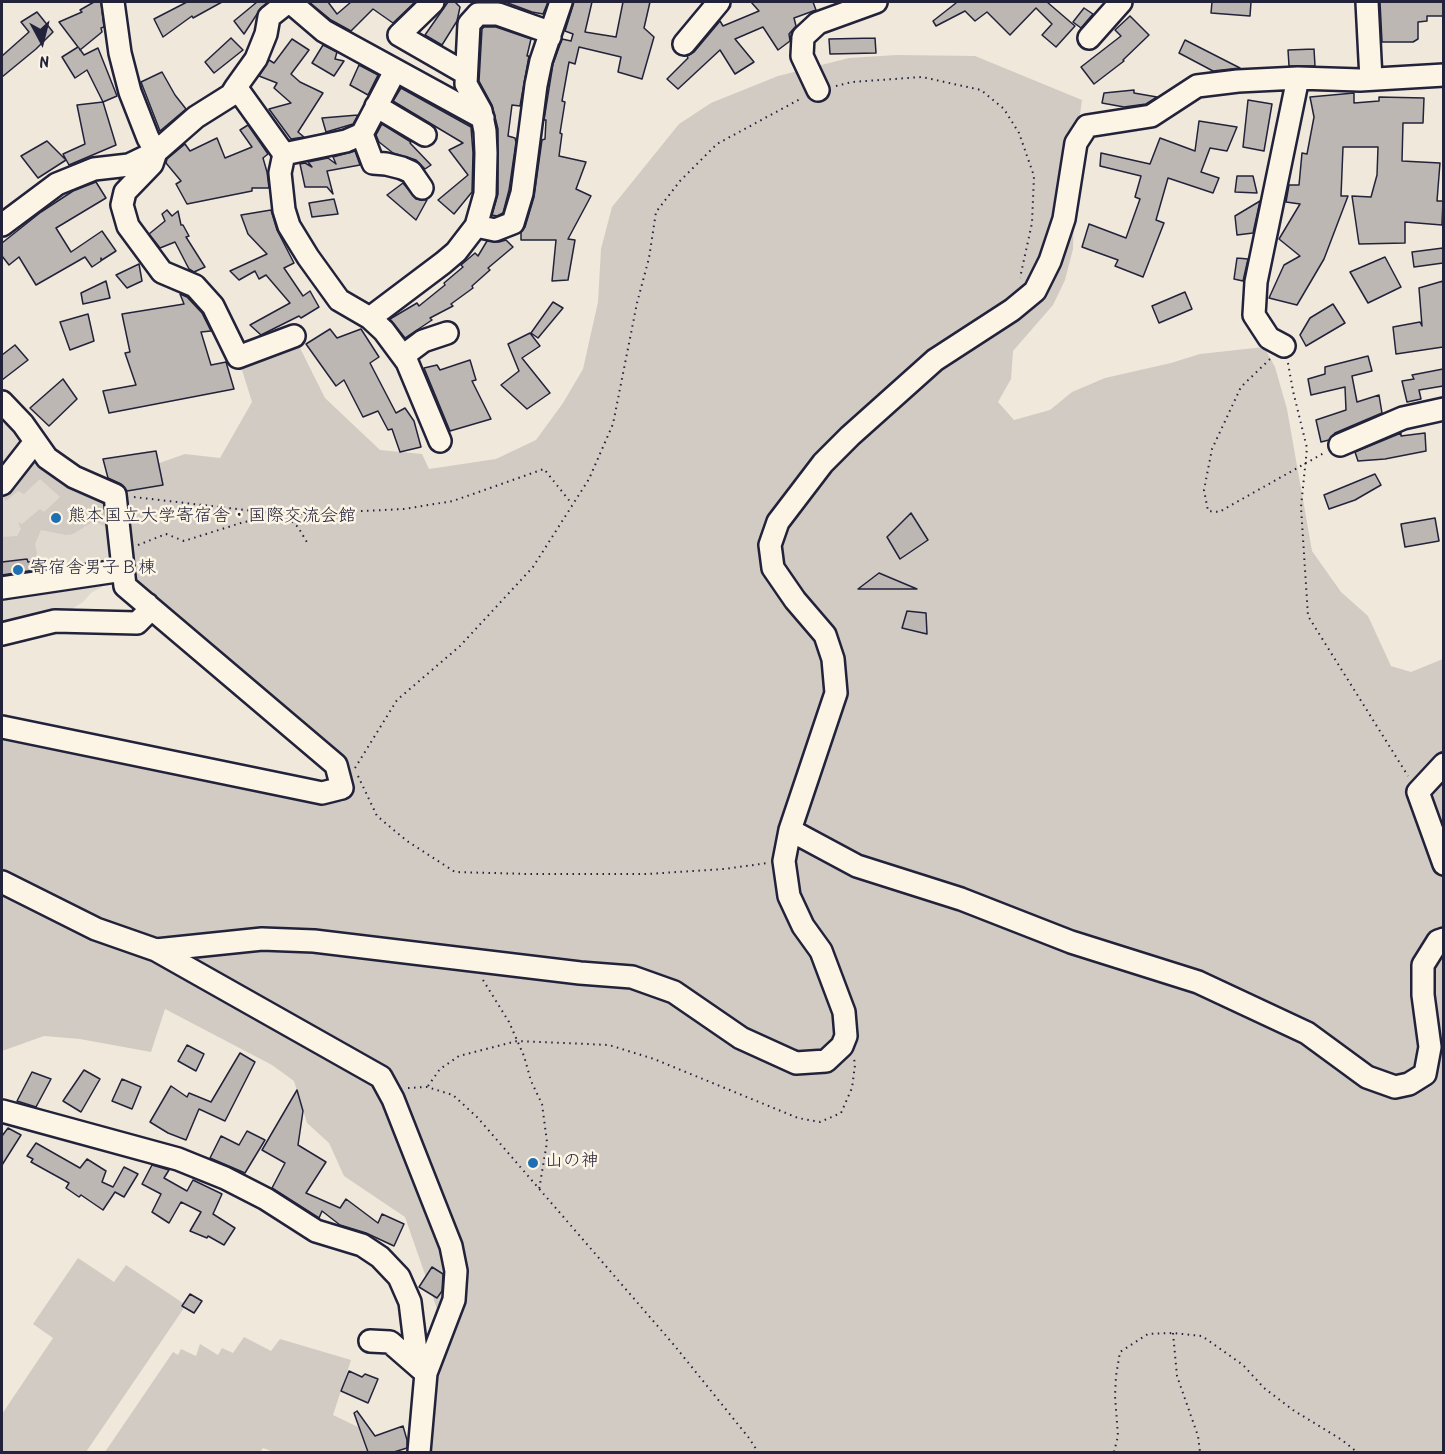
<!DOCTYPE html>
<meta charset="utf-8">
<style>
body{margin:0}
#map{position:relative;width:1445px;height:1454px;overflow:hidden;background:#efe8db;font-family:Kalam,sans-serif}
canvas{display:block}
.frame{position:absolute;inset:0;border:3px solid #22223b;pointer-events:none}
.north{position:absolute;left:12px;top:12px;width:60px;height:60px;-webkit-text-stroke:4px #fcf5e5;paint-order:stroke;rotate:173deg;font-size:16px;font-weight:700;line-height:24px;text-align:center;color:#22223b}
.north::after{content:'';display:block;margin:auto;width:21px;height:27px;background:#22223b;clip-path:polygon(50% 0,100% 100%,50% 72%,0 100%)}
</style>
<div id="map">
<canvas width="1445" height="1454"></canvas>
<div class="frame"></div>
<div class="north">N</div>
</div>
<script>
const g = document.querySelector('canvas').getContext('2d');
g.lineJoin = 'round';
function fill(path, color) { g.fillStyle = color; g.fill(path, 'evenodd'); }
const poly = rows => new Path2D(rows.map(r => 'M' + r).join(''));
function strokePath(path, color, width, dash) { g.strokeStyle = color; g.lineWidth = width; g.lineCap = dash ? 'butt' : 'round'; g.setLineDash(dash || []); g.stroke(path); }
function write(font, color, halo, rows, align = 'center') {
  g.font = font + ' Kalam,"Klee One",sans-serif'; g.lineWidth = 5; g.setLineDash([]); g.textBaseline = 'middle'; g.strokeStyle = halo; g.fillStyle = color; for (const [text, x, y, turn = 0] of rows) {
    g.save(); g.translate(x, y); g.rotate((+turn || 0) * Math.PI / 180); g.textAlign = isNaN(turn) ? turn : align; if (halo) g.strokeText(text, 0, 0); g.fillText(text, 0, 0); g.restore();
  }
}
fill(poly([
 [2,411,103,500,117,578,91,593,83,602,72,609,2,623]
]), '#e0d9cf');
fill(poly([
 [896,55,975,56,1082,100,1076,143,1073,249,1065,280,1053,305,1013,351,1011,379,998,402,1014,420,1050,410,1072,392,1105,378,1171,363,1200,354,1264,347,1275,367,1287,409,1312,551,1341,592,1368,616,1391,666,1411,672,1443,659,1443,1452,419,1452,444,1329,405,1217,344,1176,329,1143,307,1123,294,1081,272,1065,165,1009,151,1052,80,1039,44,1036,2,1051,2,736,314,801,343,802,342,788,336,765,125,586,115,495,117,461,151,466,185,454,220,458,252,402,238,357,294,336,325,398,380,450,422,454,429,469,496,459,536,440,563,403,583,369,598,302,601,249,612,207,679,124,711,103,778,76,849,58],
 [34,452,103,500,107,506,113,530,98,523,91,523,73,534,66,535,41,530,35,544,37,553,34,562,28,562,27,559,2,562,2,537,17,536,21,529,18,522,22,524,40,509,44,512,60,497,40,479,24,494,18,491,6,501,2,496,2,491],
 [78,1258,114,1282,126,1265,186,1305,86,1452,2,1452,2,1414,53,1338,33,1324],
 [244,1337,271,1351,280,1339,351,1360,333,1415,358,1427,367,1452,274,1452,263,1448,260,1452,105,1452,173,1352,178,1355,181,1349,196,1356,200,1344,218,1355,222,1348,233,1353]
]), '#d1cbc3');
const building = poly([
 [94,2,101,2,104,27,101,28,102,32,80,50,79,48,84,55,98,48,117,96,103,102,87,70,75,78,62,57,78,47,59,22,82,12,80,10,94,2],
 [187,2,222,2,193,18,192,16,163,37,154,19,187,2],
 [257,2,268,2,261,8,244,34,234,21,257,2],
 [309,2,328,2,337,14,351,2,415,2,393,23,373,9,351,31,331,20,309,2],
 [448,2,455,2,460,7,457,21,442,45,425,35,448,2],
 [505,2,548,2,543,14,532,12,505,2],
 [574,2,592,2,585,32,616,37,623,2,650,2,644,28,654,37,642,79,618,72,621,57,579,47,575,64,569,62,562,101,565,102,560,133,562,134,559,156,586,162,576,189,591,196,568,239,575,240,568,280,552,281,556,240,521,240,521,232,525,227,534,197,542,140,545,139,546,120,544,120,553,64,562,39,571,41,573,34,565,31,574,2],
 [751,2,813,2,816,10,794,18,796,26,789,34,790,41,778,50,763,27,735,39,754,62,735,74,720,50,678,89,667,79,688,58,687,56,694,52,720,21,723,26,759,11,751,2],
 [955,2,1047,2,1075,26,1056,47,1042,35,1052,24,1036,8,1010,35,987,12,975,21,965,11,936,26,933,21,956,3,955,2],
 [1212,2,1251,2,1250,16,1211,13,1212,2],
 [1380,2,1443,2,1443,16,1427,16,1427,21,1418,22,1418,39,1413,42,1382,42,1380,2],
 [1084,8,1093,14,1081,28,1073,22,1084,8],
 [37,12,53,32,36,49,2,77,2,56,29,32,21,22,37,12],
 [1130,16,1149,35,1123,60,1124,61,1094,84,1081,67,1121,36,1115,30,1130,16],
 [484,27,496,27,531,39,527,56,529,56,520,106,512,105,508,136,515,138,516,142,509,190,503,213,497,216,492,215,498,194,498,129,492,105,479,81,482,29,484,27],
 [231,38,243,50,214,73,205,62,231,38],
 [875,38,876,53,830,54,829,39,875,38],
 [292,39,309,50,291,74,300,82,323,93,298,132,304,137,291,139,269,109,291,103,274,88,277,83,259,76,269,60,274,63,292,39],
 [1185,40,1240,68,1213,71,1179,53,1185,40],
 [323,45,337,52,335,59,344,61,334,76,312,63,323,45],
 [1314,49,1315,66,1289,66,1288,50,1314,49],
 [359,65,378,75,368,95,350,85,359,65],
 [162,72,175,95,186,109,160,131,141,82,162,72],
 [401,88,471,127,473,153,472,192,454,214,438,200,468,175,449,150,463,143,393,101,401,88],
 [1134,90,1134,93,1157,97,1146,104,1124,107,1102,103,1104,93,1134,90],
 [1354,93,1354,103,1379,101,1379,97,1424,98,1423,123,1403,123,1402,161,1440,163,1437,201,1443,201,1442,225,1405,222,1405,243,1359,244,1352,196,1371,197,1377,175,1378,147,1343,147,1341,196,1348,196,1324,259,1297,305,1269,298,1284,265,1300,256,1279,239,1300,204,1286,202,1289,185,1299,185,1302,153,1307,154,1314,117,1310,97,1354,93],
 [1248,100,1272,104,1264,151,1243,147,1248,100],
 [103,102,116,145,69,165,63,154,85,144,77,105,103,102],
 [358,115,353,124,326,132,322,118,358,115],
 [1199,121,1237,127,1227,151,1210,148,1201,172,1219,178,1213,193,1168,178,1156,220,1164,223,1143,277,1115,266,1118,260,1082,247,1089,224,1126,238,1140,199,1135,197,1141,176,1100,166,1101,153,1150,164,1160,138,1195,151,1199,121],
 [382,124,411,142,410,143,431,165,425,169,416,160,393,153,379,142,376,135,382,124],
 [248,125,268,154,263,158,267,172,269,188,252,188,252,191,187,204,176,184,181,181,166,163,167,159,185,144,190,151,217,138,225,158,252,147,240,130,248,125],
 [47,141,66,160,38,178,21,156,47,141],
 [355,151,360,165,327,171,333,194,327,187,305,187,300,164,305,163,312,167,308,162,328,158,336,164,333,157,355,151],
 [1237,176,1253,176,1257,193,1235,192,1237,176],
 [96,182,106,198,56,228,71,252,102,231,116,251,102,260,101,258,101,261,92,267,85,257,36,285,19,257,9,265,2,256,2,243,41,212,73,191,96,182],
 [403,183,416,199,427,200,416,220,387,195,403,183],
 [334,199,338,214,312,217,309,203,334,199],
 [1260,201,1253,233,1237,235,1235,216,1260,201],
 [167,210,172,216,178,211,181,225,183,225,189,236,186,237,205,267,194,272,189,269,175,242,160,248,149,234,165,221,162,214,167,210],
 [271,210,277,230,294,263,284,268,303,296,310,291,319,307,301,318,299,316,261,335,250,325,290,303,266,275,259,279,255,271,239,280,230,271,267,254,248,234,241,215,271,210],
 [506,240,513,247,488,268,490,270,472,286,473,288,451,304,453,306,430,318,432,320,405,338,390,319,417,303,419,306,445,285,444,283,463,267,461,265,475,253,478,256,487,241,499,242,506,240],
 [1443,248,1443,263,1414,267,1412,252,1443,248],
 [1385,257,1401,287,1368,303,1350,272,1385,257],
 [1237,258,1248,259,1243,281,1234,279,1237,258],
 [139,264,142,281,127,288,116,275,139,264],
 [106,281,110,298,83,304,81,293,106,281],
 [1443,281,1443,347,1396,354,1393,327,1420,322,1422,326,1419,288,1443,281],
 [1185,292,1192,309,1159,323,1152,306,1185,292],
 [180,294,187,297,202,313,211,331,201,332,211,365,226,362,234,389,109,413,103,391,136,385,125,353,130,352,122,314,184,304,180,294],
 [553,302,563,308,538,338,531,333,553,302],
 [1333,304,1345,323,1306,346,1300,335,1310,318,1333,304],
 [88,314,94,341,70,350,60,322,88,314],
 [330,329,337,338,361,329,379,357,370,363,396,413,405,408,414,421,421,447,400,452,392,429,388,430,378,411,363,417,344,380,336,386,306,344,330,329],
 [530,333,540,346,522,358,550,393,527,409,501,385,519,371,508,344,530,333],
 [15,345,28,360,2,380,2,355,15,345],
 [1368,356,1372,371,1352,376,1357,402,1379,395,1382,413,1335,433,1329,440,1321,442,1316,420,1346,410,1345,387,1311,395,1308,379,1325,374,1325,367,1368,356],
 [470,360,476,380,472,381,491,419,450,431,424,368,437,365,440,370,470,360],
 [1443,369,1443,386,1419,390,1421,399,1407,402,1402,381,1414,379,1412,375,1443,369],
 [63,379,77,399,49,426,30,408,63,379],
 [1401,433,1401,436,1425,433,1426,451,1385,459,1358,461,1355,452,1401,433],
 [156,451,163,485,127,491,121,484,108,478,103,459,156,451],
 [1375,474,1381,485,1355,500,1329,509,1324,495,1375,474],
 [911,513,928,540,900,559,887,537,911,513],
 [1435,518,1439,541,1405,547,1401,524,1435,518],
 [27,559,28,562,34,562,35,570,2,575,2,562,27,559],
 [879,573,917,589,858,589,879,573],
 [907,611,926,613,927,634,902,628,907,611],
 [187,1045,204,1054,196,1071,178,1061,187,1045],
 [240,1053,255,1062,225,1121,199,1109,186,1140,168,1133,150,1122,171,1086,187,1097,189,1093,211,1102,240,1053],
 [84,1070,100,1079,81,1112,63,1101,84,1070],
 [32,1072,51,1079,36,1107,17,1101,32,1072],
 [122,1079,141,1087,132,1109,112,1101,122,1079],
 [297,1090,303,1111,298,1145,326,1162,306,1193,340,1208,346,1199,378,1223,382,1214,404,1224,394,1246,366,1233,340,1225,322,1211,319,1218,272,1188,285,1163,262,1150,297,1090],
 [8,1128,21,1135,2,1165,2,1136,8,1128],
 [247,1131,265,1140,245,1173,210,1158,221,1136,239,1145,247,1131],
 [36,1143,80,1168,87,1159,106,1171,102,1182,113,1187,124,1167,138,1174,124,1197,115,1192,103,1210,81,1195,79,1197,66,1188,69,1183,31,1162,33,1159,27,1156,36,1143],
 [152,1165,169,1170,164,1178,187,1191,193,1180,222,1194,213,1214,235,1228,224,1245,208,1236,207,1238,190,1231,201,1212,181,1202,169,1223,152,1212,161,1194,142,1184,152,1165],
 [432,1267,443,1274,442,1291,437,1298,419,1287,432,1267],
 [190,1294,202,1301,194,1313,182,1306,190,1294],
 [349,1371,362,1377,365,1374,378,1379,368,1403,341,1391,349,1371],
 [357,1411,375,1436,403,1426,407,1440,407,1448,394,1452,368,1452,354,1413,357,1411]
]);
fill(building, '#bcb7b3');
strokePath(building, '#22223b', 1.5);
const minor = poly([
 [113,2,120,53,130,92,148,138,156,152,152,164,125,192,122,205,128,226,162,272,195,286,213,306,238,357,294,336],
 [288,2,269,17,266,34,256,59,236,87,284,154,280,173,284,210,289,226,308,257,339,300,370,318,443,263,456,252,476,226,495,230,513,223,522,193,536,85,541,61,561,2],
 [290,2,324,31,483,118],
 [433,2,399,35,465,73],
 [1367,2,1371,79],
 [1089,38,1121,2],
 [684,44,719,2],
 [818,90,802,56,803,37,818,23,876,2],
 [376,106,425,135],
 [362,134,373,163,386,164,402,168,411,172,422,188],
 [284,154,346,141,362,134,395,71],
 [2,225,57,184,94,169,129,165,156,152,196,117,231,95,236,87],
 [476,226,485,194,486,153,485,131,481,111,466,84,469,24,478,14,498,14,546,31,550,37],
 [370,318,384,331,407,362,440,441],
 [1284,346,1269,338,1254,315,1256,282,1298,78],
 [403,356,423,341,447,333],
 [2,402,23,424,47,458,74,477,115,495,125,586,336,765,342,788,322,793,2,727],
 [1340,445,1403,418,1444,409],
 [2,484,34,443],
 [2,588,123,570],
 [2,634,55,621,137,623,147,613,147,604],
 [1444,764,1418,792,1444,864],
 [790,830,857,866,961,899,1071,942,1198,982,1307,1033,1367,1077,1395,1087,1409,1084,1425,1074,1430,1047,1423,995,1423,965,1438,941,1444,939],
 [2,882,96,929,156,950,381,1077,393,1099,432,1198,451,1246,456,1271,454,1300,426,1373,419,1452],
 [156,950,262,939,314,941,580,973,632,977,674,992,741,1038,796,1063,826,1061,842,1046,846,1036,844,1012,821,951,803,926,789,896,784,861,790,830,836,693,833,659,825,635,795,600,773,568,770,545,778,522,823,463,850,436,935,360,1012,310,1035,291,1050,261,1064,219,1076,143,1087,126,1151,116,1197,86,1238,81,1298,78,1360,80,1444,75],
 [2,1111,178,1159,225,1178,266,1199,316,1231,362,1245,380,1257,399,1277,410,1302,416,1351,426,1373],
 [370,1341,390,1342,421,1369]
]);
strokePath(minor, '#22223b', 26);
strokePath(poly([
 [836,86,852,82,922,77,981,90,1004,109,1019,133,1034,176,1032,223,1020,278],
 [1270,359,1241,387,1212,449,1204,490,1208,511,1219,512,1324,453],
 [1288,363,1293,391,1307,448,1301,507,1308,616,1408,776],
 [134,497,271,513,300,514,404,509,453,501,544,469,572,504],
 [138,545,166,534,184,541,244,522,259,520,272,523,289,519,298,527,308,544],
 [355,768,397,700,460,646,533,567,589,479,613,424,637,303,649,258,656,212,680,181,717,144,802,98],
 [358,776,377,816,407,841,455,872,528,874,647,874,724,869,768,863],
 [483,980,509,1022,524,1056,531,1081,542,1104,547,1142,539,1190],
 [428,1086,440,1069,459,1056,517,1041,609,1045,654,1059,798,1118,820,1122,841,1113,852,1088,855,1065,854,1058],
 [408,1088,427,1087,453,1095,478,1118,674,1345,749,1438,758,1452],
 [1173,1333,1177,1376,1198,1436,1200,1452],
 [1114,1452,1118,1436,1115,1396,1116,1376,1120,1352,1148,1334,1173,1333,1202,1336,1243,1365,1264,1388,1293,1410,1342,1440,1357,1452]
]), '#22223b', 2, [1.5, 4.5]);
strokePath(minor, '#fcf5e5', 21);
for (const [x, y, r, color] of [
 [56,518,6,"#1f6fb2"],
 [18,570,6,"#1f6fb2"],
 [533,1163,6,"#1f6fb2"]
]) { const dot = new Path2D(); dot.arc(x, y, r, 0, 2 * Math.PI); g.fillStyle = color; g.fill(dot); strokePath(dot, '#fcf5e5', 2); }
write('18px', '#22223b', '#fcf5e5', [
 ["熊本国立大学寄宿舎・国際交流会館",68,518],
 ["寄宿舎男子Ｂ棟",30,570],
 ["山の神",545,1163]
], 'left');
</script>
